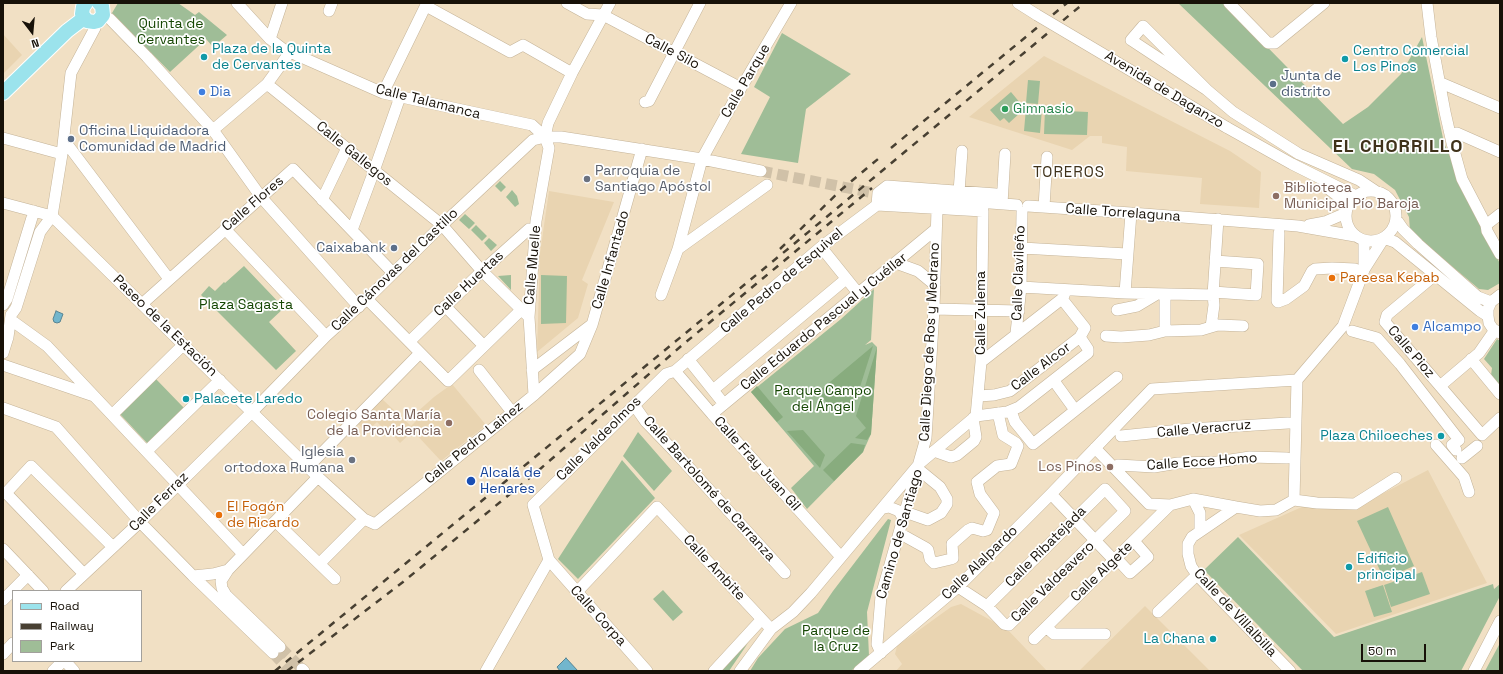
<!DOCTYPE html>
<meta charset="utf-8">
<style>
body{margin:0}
#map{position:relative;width:1503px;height:674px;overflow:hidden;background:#f1e0c4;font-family:"Space Grotesk",sans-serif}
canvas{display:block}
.frame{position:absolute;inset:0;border:4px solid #171108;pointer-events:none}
.legend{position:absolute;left:12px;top:590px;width:130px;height:72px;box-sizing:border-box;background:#fff;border:1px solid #a2a09c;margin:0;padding:5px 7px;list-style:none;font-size:12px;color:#171108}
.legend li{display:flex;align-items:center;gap:8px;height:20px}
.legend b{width:20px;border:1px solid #a2a09c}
.north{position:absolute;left:12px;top:12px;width:40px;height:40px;-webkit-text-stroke:3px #fff;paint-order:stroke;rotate:164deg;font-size:11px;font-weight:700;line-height:16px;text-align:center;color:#171108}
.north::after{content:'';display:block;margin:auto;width:14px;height:18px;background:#171108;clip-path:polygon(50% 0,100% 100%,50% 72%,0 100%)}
.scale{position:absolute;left:1361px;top:644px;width:65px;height:18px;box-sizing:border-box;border:2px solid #171108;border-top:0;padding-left:5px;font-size:12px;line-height:14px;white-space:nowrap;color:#171108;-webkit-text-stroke:3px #fff;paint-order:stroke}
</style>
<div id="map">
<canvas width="1503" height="674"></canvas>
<div class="frame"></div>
<ul class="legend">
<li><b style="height:5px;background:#9be3ec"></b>Road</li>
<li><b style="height:5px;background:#484032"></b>Railway</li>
<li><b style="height:11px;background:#9fbd97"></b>Park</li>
</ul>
<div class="north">N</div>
<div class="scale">50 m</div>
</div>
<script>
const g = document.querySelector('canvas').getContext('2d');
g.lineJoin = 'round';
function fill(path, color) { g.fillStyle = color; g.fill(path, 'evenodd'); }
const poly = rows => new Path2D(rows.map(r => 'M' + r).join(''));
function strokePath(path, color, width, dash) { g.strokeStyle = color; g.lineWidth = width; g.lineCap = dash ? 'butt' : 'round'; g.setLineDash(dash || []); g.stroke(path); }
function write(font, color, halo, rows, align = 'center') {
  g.font = font + ' "Space Grotesk",sans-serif'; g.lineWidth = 3.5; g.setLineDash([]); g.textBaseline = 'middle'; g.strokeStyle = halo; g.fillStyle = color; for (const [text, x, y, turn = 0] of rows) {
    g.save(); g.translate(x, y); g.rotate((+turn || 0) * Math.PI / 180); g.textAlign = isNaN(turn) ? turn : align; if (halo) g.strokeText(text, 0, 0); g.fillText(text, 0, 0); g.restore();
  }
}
fill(poly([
 [3,34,22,55,3,74],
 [1044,56,1230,151,1261,172,1259,208,1200,204,1202,178,1126,171,1127,147,1102,143,1102,136,1090,136,1072,150,969,117],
 [549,191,614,202,582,280,588,284,578,318,537,352,540,253],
 [452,384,486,425,441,461,413,431,400,443,384,425,382,427,377,422,366,432,357,423,381,398,411,426,420,417,416,413,434,397],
 [1428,470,1487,583,1336,634,1239,535,1304,506,1355,508],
 [961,604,1007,629,1047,671,896,671,902,664,895,654,897,646,951,607],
 [1145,606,1210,671,1079,671]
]), '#e9d4b1');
fill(poly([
 [118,3,178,3,195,15,199,12,227,35,213,47,206,39,170,72,112,13],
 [1178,3,1224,3,1343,124,1368,107,1401,74,1422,37,1444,143,1500,264,1500,283,1488,290,1479,289,1410,231,1409,217,1395,190,1374,174,1352,169],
 [782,33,851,74,806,109,798,163,741,154,770,97,754,87],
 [1028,80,1040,81,1038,104,1026,103],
 [1011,92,1021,104,1017,107,1021,112,1009,123,1004,118,1000,121,990,110],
 [1026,108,1042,109,1040,133,1024,131],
 [1045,110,1088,112,1087,135,1044,134],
 [500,181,506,187,501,192,495,186],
 [512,190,517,196,519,204,515,207,506,197],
 [465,214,475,223,469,229,459,220],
 [476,225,487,236,482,241,471,230],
 [489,238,497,245,491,251,484,243],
 [244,266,284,308,269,322,296,351,276,370,201,295,209,286,215,291,224,282,225,283],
 [511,275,511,290,498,276],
 [541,275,567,276,566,323,541,324],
 [874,289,871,340,865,345,872,342,877,347,871,434,863,452,807,509,791,488,814,466,751,392,841,319],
 [1497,339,1500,341,1500,386,1491,375,1492,368,1484,359],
 [154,377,185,409,148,444,118,412],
 [638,432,672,471,654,491,623,456],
 [622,460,655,498,578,579,558,559],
 [1388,507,1414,566,1384,579,1357,521],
 [888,519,891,520,867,612,869,656,851,671,750,671,758,658,785,629,818,613,833,591],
 [1238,537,1334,637,1493,584,1494,589,1500,584,1500,596,1461,671,1303,671,1204,570],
 [1422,572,1430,594,1391,607,1384,585],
 [1383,585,1392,612,1374,617,1365,591],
 [663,590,683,612,673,621,653,599],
 [748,643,729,671,720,671],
 [1500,643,1500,671,1485,671]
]), '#9fbd97');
fill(poly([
 [873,346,852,412,842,401,832,409,818,392],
 [877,347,871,434,867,440,855,438,866,428,856,416],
 [757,386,783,417,777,422,751,392],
 [803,430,825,455,820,468,787,431],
 [851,443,865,445,863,452,834,481,823,470]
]), '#88ac7e');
const water = poly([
 [56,311,63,314,60,322,57,323,54,322,53,319,56,311],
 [566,658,578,671,560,671,557,667,566,658]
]);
fill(water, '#72b6cd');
strokePath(water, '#578492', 1);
strokePath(poly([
 [761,171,884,195],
 [280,647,302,669],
 [273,653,290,671]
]), '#d0c1a8', 11, [11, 5.5]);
const minor = poly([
 [237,3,270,39,283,49,383,93,532,125,545,137,549,148,536,221,529,317,534,395],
 [567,3,587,14,603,15,741,88],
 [1018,3,1037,15],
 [1229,3,1268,43,1275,43,1324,3],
 [1427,3,1431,37,1445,112,1452,143,1462,179,1486,225,1487,231,1500,254],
 [426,6,510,52,523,45,572,73],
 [329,11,332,3],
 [103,15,110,19,147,57,213,130,261,197,359,307],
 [270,39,282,3],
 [1441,83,1500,108],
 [267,84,290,52],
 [1207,90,1143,26,1131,40,1207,90,1233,112,1299,154,1359,180,1377,192],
 [383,93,427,3],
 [645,102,649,101,700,3],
 [1226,127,1292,164,1356,196],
 [213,130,267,84,442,225,482,271,529,317],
 [1457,133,1500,152],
 [545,137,548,123,572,73,610,3],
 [3,138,62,154],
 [64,140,169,279],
 [1326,187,1343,200,1348,207],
 '1346 216a25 25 0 1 1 50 0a25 25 0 1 1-50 0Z',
 [959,192,962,151],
 [884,195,1017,205],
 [322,200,347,148],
 [3,203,52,216,318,477,364,519,375,524,534,395,580,354,592,325,642,149],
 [1002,204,1005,154],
 [877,205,983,211,981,362,976,416],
 [877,205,878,193,887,186,996,194,1002,204],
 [1028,206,1131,213,1298,226,1355,236],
 [1044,207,1047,157],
 [1396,219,1403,229,1418,244,1478,297,1491,302],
 [1309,225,1325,222,1346,213],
 [1486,225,1500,214],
 [225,229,326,336],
 [352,230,374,171,400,97],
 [1279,233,1277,301,1278,302,1286,299,1304,286,1312,271,1315,269,1332,268,1355,269],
 [1384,238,1395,242,1480,311,1488,316],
 [821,247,858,293],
 [1022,248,1127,254],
 [678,249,767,185],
 [896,263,918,271,935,285],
 [1365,268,1384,238],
 [1435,275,1387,315,1385,322,1482,435,1500,418],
 [1021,287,1125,293,1213,295],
 [1213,292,1256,295,1258,264,1215,261],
 [1125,293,1131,213],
 [661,295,678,249,702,159,741,88,791,3],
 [1500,295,1491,302,1488,309,1488,316,1489,323,1493,329,1500,333],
 [367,299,448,381,521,310],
 [1062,299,1085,328,1080,337],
 [142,304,293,169,393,273],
 [3,305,7,299,34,211],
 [445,306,484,346],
 [934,309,1019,311],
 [1117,310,1137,306,1157,294],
 [11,315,16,308,40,232,52,216,62,154,71,73,95,28,94,22],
 [11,320,47,346,243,554],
 [1211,327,1218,325,1243,326],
 [1165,331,1165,294],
 [1352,331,1377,338,1400,364,1459,440,1452,445,1456,450],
 [1016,333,1021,287,1022,212],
 [1106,336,1121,337,1149,335,1165,331,1201,330,1211,327,1214,305,1213,295,1218,219],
 [410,341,482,271,529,229],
 [3,353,8,337,11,315],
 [688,359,724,404],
 [1471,359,1500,394],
 [981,362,1063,298,1066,290],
 [3,365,94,396],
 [479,370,512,412],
 [532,370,591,325],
 [675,371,712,414,841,557],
 [1054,381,1075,410],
 [1440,386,1479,353,1495,330],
 [713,390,846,279],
 [634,405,646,422,674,451,785,573],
 [3,408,56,427,140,522,193,576,273,653],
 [1011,411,1015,422,1033,444,1117,377],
 [113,414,183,345],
 [712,414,936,229],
 [1121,436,1190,429,1288,423],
 [1436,445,1464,477,1469,492],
 [1095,448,1149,504,1170,505,1193,499,1200,513,1200,531],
 [147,451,220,380],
 [934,451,951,457,957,455,974,441,976,437,973,418],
 [1462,458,1477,446],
 [1118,465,1154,467,1178,463,1217,462,1250,457,1287,458],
 [308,467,420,353],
 [1051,494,1111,557,1116,558,1130,573,1148,557,1134,541],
 [1193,499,1236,507],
 [1294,500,1297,380,1343,326,1364,270,1364,241],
 [1294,500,1317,503,1355,504,1396,478],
 [883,508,889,507,899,511,903,518],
 [905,512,928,520,941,513,947,504,947,499,940,487,918,469],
 [276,522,335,579],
 [899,533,926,548,928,550,930,559,934,563,951,559,953,558,952,544,968,530,972,528,983,531,987,530,994,513,980,494,977,482,997,466,1011,464,1018,446,1016,443,1003,435,998,413],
 [3,549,43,591],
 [320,563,364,519],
 [84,574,6,493,31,466,113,547],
 [193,576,213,574,228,570],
 [958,587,987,606,1004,624,1009,625,1125,511,1105,489,987,606],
 [66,591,140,522,252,412,326,336,367,299,442,225,533,140,545,137,561,137,702,159,761,171],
 [577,592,657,507,771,629],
 [3,600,28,575],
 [1158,612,1197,575],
 [1046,627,1054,634,1105,634],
 [1034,639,1170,505],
 [280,647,226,595,222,588,221,581,228,570,318,477],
 [881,653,877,644,881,596,926,438,934,309,937,209],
 [3,654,13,643],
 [65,661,74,671],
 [302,669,304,671],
 [53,671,63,661],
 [486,671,549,560],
 [647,671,549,560,533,505,666,374,675,371,821,247,877,205],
 [714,671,761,620],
 [740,671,771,629,793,612,811,593,920,463,976,416,1007,412,1019,407,1079,360,1088,353,1088,349,1080,337,1010,391,994,395,978,396],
 [859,671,958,587,1051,494,1152,389,1297,380],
 [1290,671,1197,575,1191,566,1188,554,1188,544,1192,537,1236,507,1260,511,1276,510,1294,500],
 [1474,671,1500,621]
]);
const major = poly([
 [86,3,83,7,82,14,87,21,94,22,98,21,103,15,102,6,99,3],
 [3,93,67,31,84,18]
]);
strokePath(minor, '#c4b398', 12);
strokePath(major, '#fff', 16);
strokePath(minor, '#fff', 11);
strokePath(major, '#9be3ec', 14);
strokePath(poly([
 [891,148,1067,3],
 [780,249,841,190,878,159],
 [275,671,806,234,1084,3],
 [287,671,403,582,453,541,539,470,680,347,872,188]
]), '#484032', 2.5, [7, 7]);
const minorBridge = poly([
 [1037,15,1226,127]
]);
strokePath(minorBridge, '#c4b398', 12, []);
strokePath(minorBridge, '#fff', 11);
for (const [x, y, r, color] of [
 [204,57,4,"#0f9aa8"],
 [1345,59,4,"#0f9aa8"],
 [1273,84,4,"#5c6f8a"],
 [202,92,4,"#3f7fe0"],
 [1005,109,4,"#2e9e5b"],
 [71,139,4,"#5c6f8a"],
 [587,179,4,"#6b7280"],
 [1276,196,4,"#8d6e63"],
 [394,248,4,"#5c6f8a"],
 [1332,278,4,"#e8710a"],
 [1415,327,4,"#3f7fe0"],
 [186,399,4,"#0f9aa8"],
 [449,423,4,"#8d6e63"],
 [1441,436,4,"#0f9aa8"],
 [352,460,4,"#6b7280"],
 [1110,467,4,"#8d6e63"],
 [471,481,5,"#1a4fb4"],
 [219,515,4,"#e8710a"],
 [1349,567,4,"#0f9aa8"],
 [1213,639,4,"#0f9aa8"]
]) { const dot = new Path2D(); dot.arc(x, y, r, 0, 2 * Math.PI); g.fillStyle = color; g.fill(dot); strokePath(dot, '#fff', 1.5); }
write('14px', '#164704', '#fff', [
 ["Quinta de",171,24],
 ["Cervantes",171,40],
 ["Plaza Sagasta",246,305],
 ["Parque Campo",823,391],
 ["del Ángel",823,407],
 ["Parque de",836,631],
 ["la Cruz",836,647]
]);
write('14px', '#0d838f', '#fff', [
 ["Plaza de la Quinta",212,49],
 ["de Cervantes",212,65],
 ["Centro Comercial",1353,51],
 ["Los Pinos",1353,67],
 ["Palacete Laredo",194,399],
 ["Plaza Chiloeches",1433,436,"right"],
 ["Edificio",1357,559],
 ["principal",1357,575],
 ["La Chana",1205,639,"right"]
], 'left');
write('14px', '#171108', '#fff', [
 ["Calle Silo",672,52,28],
 ["Calle Parque",746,81,-60],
 ["Avenida de Daganzo",1164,90,31],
 ["Calle Talamanca",428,102,14],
 ["Calle Gallegos",354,154,39],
 ["Calle Flores",253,204,-41],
 ["Calle Torrelaguna",1123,213,4],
 ["Calle Infantado",611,260,-74],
 ["Calle Muelle",533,265,-85],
 ["Calle Cánovas del Castillo",395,270,-44],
 ["Calle Clavileño",1019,273,-88],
 ["Calle Pedro de Esquivel",782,281,-40],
 ["Calle Huertas",469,284,-43],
 ["Calle Zulema",981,313,-90],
 ["Calle Eduardo Pascual y Cuéllar",824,322,-39],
 ["Paseo de la Estación",165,326,44],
 ["Calle Diego de Ros y Medrano",930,342,-87],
 ["Calle Pioz",1411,352,49],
 ["Calle Alcor",1041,367,-37],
 ["Calle Veracruz",1204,429,-5],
 ["Calle Valdeolmos",599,439,-45],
 ["Calle Pedro Lainez",474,443,-39],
 ["Calle Ecce Homo",1202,462,-4],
 ["Calle Fray Juan Gil",757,464,48],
 ["Calle Bartolomé de Carranza",709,489,48],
 ["Calle Ferraz",159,502,-45],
 ["Camino de Santiago",900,534,-74],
 ["Calle Ribatejada",1046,547,-45],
 ["Calle Alalpardo",980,563,-44],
 ["Calle Ambite",714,568,47],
 ["Calle Algete",1102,572,-44],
 ["Calle Valdeavero",1053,582,-44],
 ["Calle de Villalbilla",1235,613,47],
 ["Calle Corpa",598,616,48]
]);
write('14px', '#4e5e75', '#fff', [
 ["Junta de",1281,76],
 ["distrito",1281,92],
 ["Oficina Liquidadora",79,131],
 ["Comunidad de Madrid",79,147],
 ["Caixabank",386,248,"right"]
], 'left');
write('14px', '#366cbe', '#fff', [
 ["Dia",210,92],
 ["Alcampo",1423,327]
], 'left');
write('14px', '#27864d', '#fff', [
 ["Gimnasio",1013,109]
], 'left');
write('14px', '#5b616d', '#fff', [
 ["Parroquia de",595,171],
 ["Santiago Apóstol",595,187],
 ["Iglesia",344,452,"right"],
 ["ortodoxa Rumana",344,468,"right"]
], 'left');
write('14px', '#785e54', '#fff', [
 ["Biblioteca",1284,188,"left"],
 ["Municipal Pío Baroja",1284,204,"left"],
 ["Colegio Santa María",441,415],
 ["de la Providencia",441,431],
 ["Los Pinos",1102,467]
], 'right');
write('14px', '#c56008', '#fff', [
 ["Pareesa Kebab",1340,278],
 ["El Fogón",227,507],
 ["de Ricardo",227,523]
], 'left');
write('14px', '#164399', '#fff', [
 ["Alcalá de",480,473],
 ["Henares",480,489]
], 'left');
g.letterSpacing = '1px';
write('15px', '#3f321a', '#fff', [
 ["TOREROS",1069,173]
]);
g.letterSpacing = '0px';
g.letterSpacing = '1px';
write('bold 18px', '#3f321a', '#fff', [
 ["EL CHORRILLO",1398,147]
]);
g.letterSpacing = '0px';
</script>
